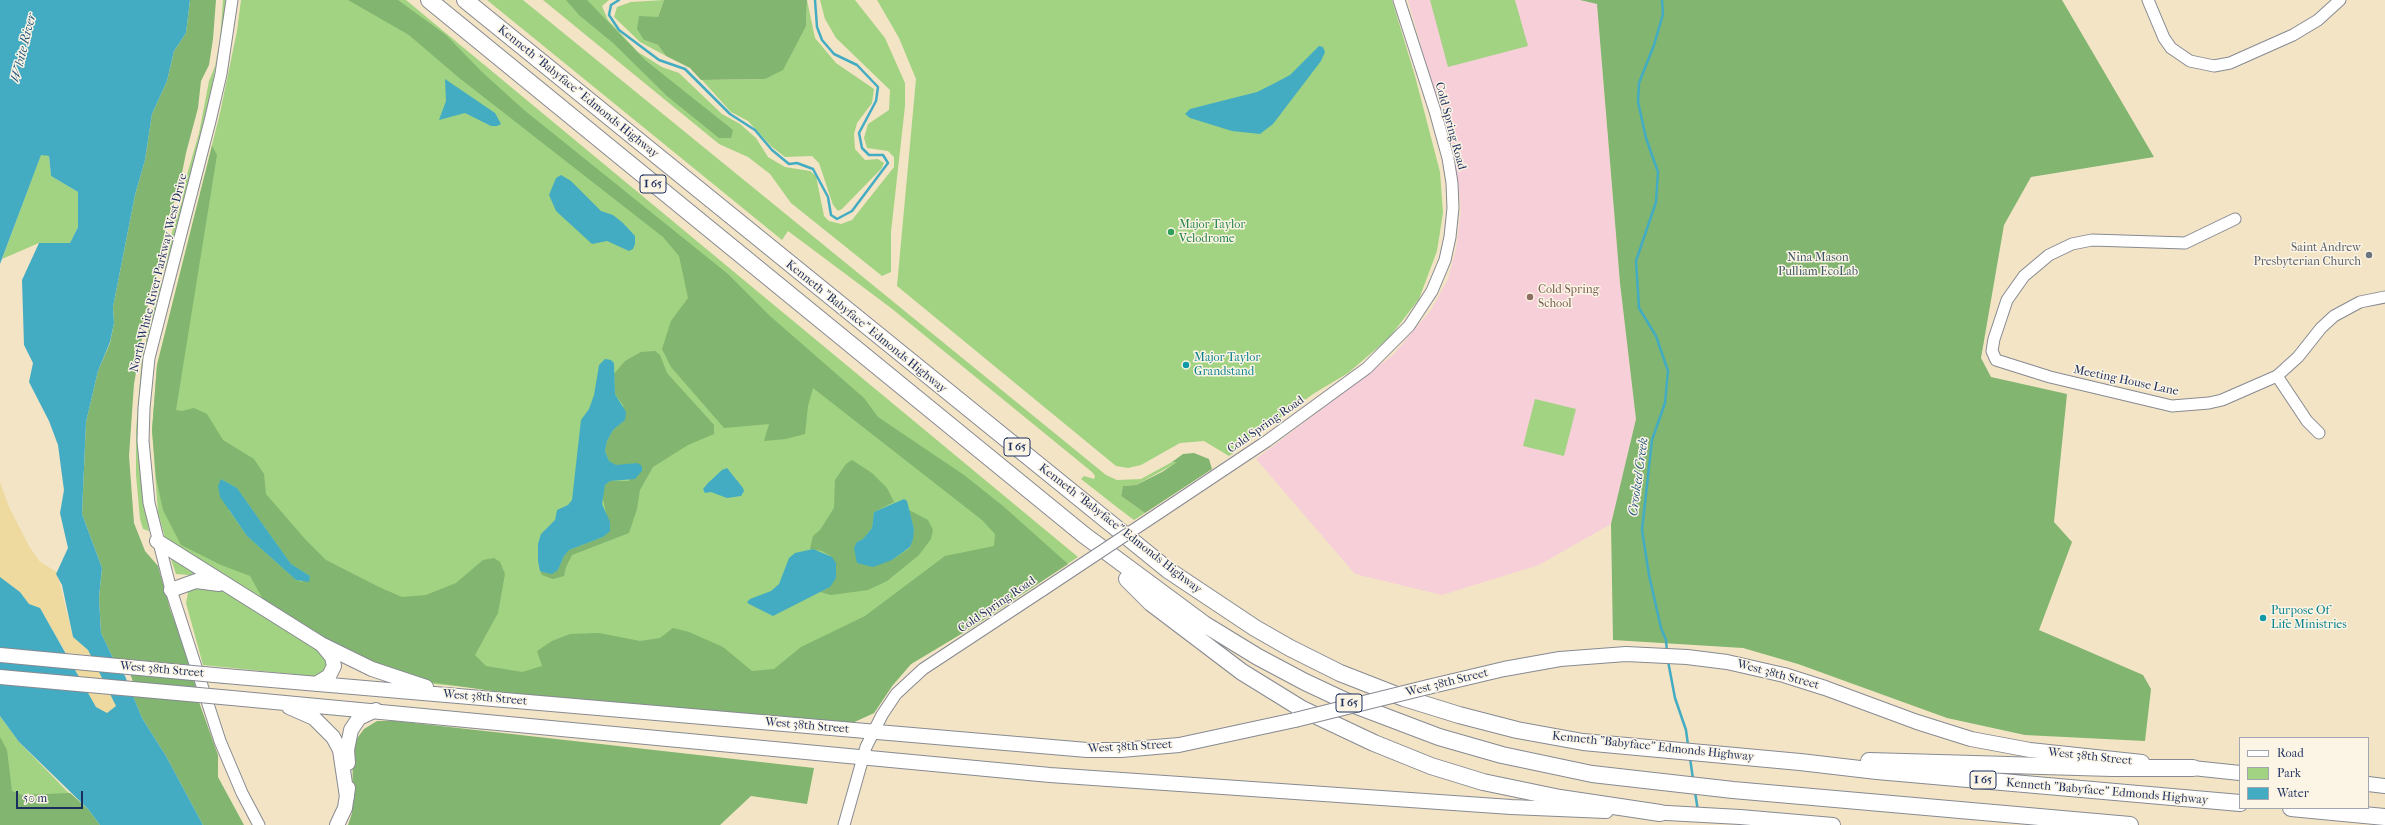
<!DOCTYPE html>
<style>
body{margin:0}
#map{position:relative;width:2385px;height:825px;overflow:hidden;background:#f3e4c6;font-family:"IM FELL French Canon",serif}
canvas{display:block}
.legend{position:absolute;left:2239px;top:737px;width:130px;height:72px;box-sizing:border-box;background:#fcf5e5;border:1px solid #a2a6af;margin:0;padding:5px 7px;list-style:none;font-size:12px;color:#1b2f5e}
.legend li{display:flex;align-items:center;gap:8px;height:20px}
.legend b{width:20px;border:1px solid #a2a6af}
.scale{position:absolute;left:16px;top:791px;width:67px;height:18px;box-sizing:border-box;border:2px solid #1b2f5e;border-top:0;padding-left:5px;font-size:12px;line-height:14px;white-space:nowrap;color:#1b2f5e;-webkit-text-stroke:3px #fcf5e5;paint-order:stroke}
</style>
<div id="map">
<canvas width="2385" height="825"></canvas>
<ul class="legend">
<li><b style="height:5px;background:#fff"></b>Road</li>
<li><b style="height:11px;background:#a2d382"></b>Park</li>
<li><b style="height:11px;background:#43acc3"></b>Water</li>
</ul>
<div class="scale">50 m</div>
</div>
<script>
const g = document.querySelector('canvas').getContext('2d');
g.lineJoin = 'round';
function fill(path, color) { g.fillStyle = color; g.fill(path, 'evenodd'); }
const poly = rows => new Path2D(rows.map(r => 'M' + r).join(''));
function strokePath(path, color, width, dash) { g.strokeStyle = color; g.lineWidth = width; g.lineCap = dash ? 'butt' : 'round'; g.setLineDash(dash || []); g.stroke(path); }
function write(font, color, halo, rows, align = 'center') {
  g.font = font + ' "IM FELL French Canon",serif'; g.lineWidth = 3; g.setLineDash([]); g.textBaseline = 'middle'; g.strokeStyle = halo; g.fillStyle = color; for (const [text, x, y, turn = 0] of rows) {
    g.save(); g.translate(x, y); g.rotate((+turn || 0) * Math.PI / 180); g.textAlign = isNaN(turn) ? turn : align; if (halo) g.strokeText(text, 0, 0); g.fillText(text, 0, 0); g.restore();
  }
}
fill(poly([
 [1408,0,1580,0,1597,4,1620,283,1636,419,1611,524,1539,565,1442,595,1355,574,1256,459,1393,355,1431,310,1448,279,1456,249,1461,209,1456,168]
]), '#f6cfd8');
fill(poly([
 [223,0,227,0,211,92,149,341,146,511,149,531,143,529,140,519,136,475,136,430,142,357,156,298,163,279,173,228,182,201,186,178,199,133,209,81,215,66,220,40],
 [241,0,406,0,1078,557,971,628,911,664,892,686,874,713,852,723,434,684,352,656,166,541,158,513,152,430,157,365,220,113,237,31],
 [487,0,523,0,1106,475,1117,480,1141,479,1172,462,1178,462,1136,485,1123,486,1121,496,1145,513,1134,520,1118,508,1081,479,1084,476,1094,479,1095,476,1092,472,891,308,788,231,782,240],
 [543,0,609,0,602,6,608,20,638,52,662,67,679,73,722,114,740,124,756,138,768,157,785,167,810,171,816,176,824,216,829,221,841,224,852,220,894,167,894,157,888,151,867,148,864,138,868,124,889,110,890,90,836,38,825,19,820,0,855,0,885,38,905,83,905,106,891,232,891,272,882,276,791,203,770,174,748,157,719,144],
 [664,0,658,17,644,40,658,45,666,56,640,42,614,17,617,7,631,2],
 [807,0,815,38,836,63,874,89,872,103,857,123,854,134,855,149,865,160,878,159,884,163,881,169,842,209,838,211,833,205,819,163,812,156,785,157,771,146,748,121,731,112,702,80,765,79,806,26],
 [877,0,1392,0,1415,76,1440,172,1443,213,1437,251,1419,299,1389,338,1348,373,1313,394,1229,456,1204,441,1180,443,1141,465,1128,468,1116,466,897,286,916,79,899,38],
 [1430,0,1515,0,1528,46,1448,67],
 [41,154,49,156,51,176,78,192,78,227,70,243,39,243,2,259],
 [1535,399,1576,409,1564,456,1523,446],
 [170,556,203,576,176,574],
 [195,587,217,589,228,593,325,653,328,668,318,676,311,676,203,665,186,603,188,592],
 [0,716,19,742,100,825,0,825]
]), '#a2d382');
fill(poly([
 [190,0,216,0,213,39,209,65,201,81,198,108,186,153,180,183,166,229,165,244,149,298,134,384,129,456,134,523,145,551,158,566,170,609,191,665,113,658,101,633,99,598,102,568,82,514,86,422,98,371,110,343,114,323,113,307,135,195,145,160,152,114,167,81,174,51,186,33],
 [348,0,398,0,446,35,482,72,524,110,728,274,770,316,864,398,878,417,964,475,1003,506,1068,564,971,628,911,664,892,686,874,713,852,723,835,722,527,696,416,680,352,656,265,603,250,576,221,565,181,545,163,510,156,478,152,430,157,365,212,146,217,155,176,410,182,411,194,408,207,414,223,440,254,459,264,474,266,494,305,539,326,560,379,587,402,597,426,595,456,583,483,560,494,558,500,562,505,574,498,613,475,655,486,666,522,672,542,666,537,651,552,641,570,634,599,633,640,641,660,638,673,628,689,632,723,647,752,671,774,669,801,647,865,616,945,556,994,546,995,534,982,520,813,388,808,406,805,434,786,439,764,441,769,424,724,428,671,367,662,349,671,321,688,298,679,256,663,237,458,77,409,35],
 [221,479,237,488,291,564,310,576,302,582,296,580,247,536,229,511],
 [566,0,587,0,645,60,733,130,731,138,719,138,667,96,613,43,579,15],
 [664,0,807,0,806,26,783,70,765,79,701,80,690,68,666,56,658,45,644,40,637,29,639,16,658,17],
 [1580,0,2062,0,2154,157,2031,177,2004,225,1981,358,1991,377,2067,394,2054,522,2072,542,2039,630,2143,675,2151,689,2145,741,2025,735,1947,718,1798,664,1743,648,1613,640,1611,524,1636,419,1620,283,1597,4],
 [655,351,660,355,667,373,714,425,714,434,688,445,653,467,640,490,637,509,629,533,572,555,566,567,564,576,553,579,542,575,540,571,546,573,558,570,564,556,569,550,603,537,606,513,602,495,605,485,610,481,629,481,637,463,617,466,609,461,605,451,607,441,613,430,625,420,623,405,615,394,614,374,625,361,641,352],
 [1194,453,1209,459,1212,469,1145,513,1121,496,1123,486,1136,485,1162,472,1177,462,1172,462,1183,454],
 [852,460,872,473,887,488,894,502,874,512,872,528,863,539,857,542,892,560,910,548,914,529,909,510,928,520,933,530,931,539,919,555,887,581,868,590,831,595,820,592,830,587,832,557,822,551,810,549,813,536,820,530,834,508,835,480,846,464],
 [130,673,194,679,196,688,133,682],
 [133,696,199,702,218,755,218,777,244,825,203,825,166,756,142,718],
 [377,721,396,721,814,768,807,804,751,796,720,825,348,825,352,813,353,751,355,741,364,729],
 [0,737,7,750,12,791,22,795,70,793,88,809,100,825,0,825]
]), '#81b570');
fill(poly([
 [0,482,9,507,29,546,40,562,57,572,73,637,88,650,91,655,66,653,40,608,29,605,20,592,0,577],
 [74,668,98,670,103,680,79,678],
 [87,692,110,694,116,706,107,714,96,707]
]), '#eeda9e');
fill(poly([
 [0,0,190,0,186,33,174,51,167,81,152,114,145,160,135,195,113,307,114,323,110,342,98,371,86,422,82,514,102,568,99,598,101,633,113,658,125,676,142,718,166,756,203,825,100,825,88,809,19,742,0,716,0,577,20,592,29,604,40,608,96,707,107,713,116,706,88,650,73,637,62,585,56,574,68,548,60,513,64,490,61,468,58,445,49,421,29,382,33,363,24,345,22,280,39,243,70,243,78,227,78,192,51,176,49,156,41,155,0,264],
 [1319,46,1323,47,1325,52,1321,61,1273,124,1260,134,1232,131,1190,118,1185,114,1190,109,1257,92,1275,83,1290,75],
 [445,79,495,113,501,124,497,126,491,126,465,113,439,120,446,101],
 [561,175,571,181,601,211,613,215,623,223,635,236,635,244,633,249,629,251,607,241,592,244,556,211,549,195,556,178],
 [605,359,611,360,614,363,615,394,626,412,625,420,613,430,607,441,605,451,609,461,616,465,637,463,642,466,642,471,635,479,610,481,605,485,602,504,610,522,610,531,603,537,569,550,564,556,558,570,552,574,546,573,540,571,538,561,538,544,541,534,555,520,557,510,568,505,572,500,581,420,589,409,594,395,599,365],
 [727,468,743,488,744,491,741,496,727,498,711,492,705,493,703,489,708,483,722,470],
 [221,479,237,488,291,564,310,576,309,582,296,580,247,536,220,497,218,486],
 [904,499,907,501,914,529,913,539,910,547,892,560,873,567,857,563,854,548,857,542,863,539,872,528,874,512],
 [813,549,832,557,836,563,836,578,830,587,773,616,749,604,747,602,750,599,771,591,779,584,789,558,795,553]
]), '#43acc3');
strokePath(poly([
 [619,0,611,5,609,15,619,30,659,60,685,69,730,114,755,130,772,150,789,164,797,163,813,169,828,197,831,215,837,219,852,211,888,163,883,155,869,155,862,148,859,133,876,101,878,87,857,65,834,54,822,40,817,27,815,0],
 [1662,0,1663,14,1654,45,1639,83,1638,102,1646,138,1658,172,1656,202,1636,261,1639,308,1656,336,1668,371,1665,403,1652,440,1642,530,1649,575,1661,628,1666,640,1667,652],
 [1668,661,1675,698,1686,730,1688,745],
 [1690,758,1693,779],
 [1695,792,1698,811]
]), '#43acc3', 2.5);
const minor = poly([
 [232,0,221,74,210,121,149,358,144,408,143,441,149,503,171,590,220,741,242,793,259,825],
 [2148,0,2164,38,2171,48,2190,61,2214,66,2230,63,2293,35,2318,20,2340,0],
 [2235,219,2185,243,2092,240,2072,244,2049,255,2024,276,2007,300,1994,339,1992,351,1996,360,2050,377,2172,406,2209,403,2222,400,2277,376,2298,357,2321,328,2334,316,2360,302,2385,297],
 [2277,376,2307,421,2319,433],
 [1159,513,1267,441,1367,368,1409,326,1432,291,1445,260,1450,237,1453,208,1452,183,1448,158,1435,111,1399,0],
 [844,825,866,747,882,715,896,694,923,669,1043,590]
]);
const major = poly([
 [157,541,321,644,372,669,426,687],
 [171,590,196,581,219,584],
 [225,676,1087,750,1121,750,1179,745,1295,720],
 [316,684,329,676,334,666,332,657,323,646],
 [1428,687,1504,669,1560,659,1626,654,1687,657,1727,662,1784,675,1825,688,1917,722,1971,739,2030,750,2142,762],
 [232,698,1050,775,1511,807,1606,811],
 [289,707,314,718,333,737,340,750,347,797],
 [348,763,347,750,351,730,359,718,376,710],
 [2183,767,2240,773],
 [2368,784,2385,786],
 [1649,812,1740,817,1833,825],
 [337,825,345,808,348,788]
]);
const highway = poly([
 [429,0,1084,535,1204,624,1258,657,1305,682,1352,704,1439,737,1502,755,1592,774,1733,790,2130,825],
 [465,0,1168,570,1255,628,1290,648,1340,673,1404,698,1459,715,1517,730,1583,742,1800,762,1877,771,2240,803],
 [1127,579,1151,603,1242,672,1302,709,1374,743,1431,766,1483,782,1560,798,1660,813],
 [1869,761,2112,768,2193,768],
 [2291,808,2385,817]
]);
strokePath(minor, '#878a92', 13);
strokePath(major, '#878a92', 16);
strokePath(highway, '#878a92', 18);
strokePath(minor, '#fff', 11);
strokePath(major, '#fff', 14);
strokePath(highway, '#fff', 16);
const minorBridge = poly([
 [1043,590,1159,513]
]);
const majorBridge = poly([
 [0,655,225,676],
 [0,677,232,698],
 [1295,720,1428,687]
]);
strokePath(minorBridge, '#878a92', 13, []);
strokePath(majorBridge, '#878a92', 16, []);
strokePath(minorBridge, '#fff', 11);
strokePath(majorBridge, '#fff', 14);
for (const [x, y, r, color] of [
 [1171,232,4,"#2e9e5b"],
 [2369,255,4,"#6b7280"],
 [1530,297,4,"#8d6e63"],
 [1186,365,4,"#0f9aa8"],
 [2263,618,4,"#0f9aa8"]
]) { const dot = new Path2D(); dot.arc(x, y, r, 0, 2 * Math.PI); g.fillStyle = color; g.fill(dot); strokePath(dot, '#fcf5e5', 1.5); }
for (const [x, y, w] of [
 [653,184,26],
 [1017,447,26],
 [1349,703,26],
 [1983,780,26]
]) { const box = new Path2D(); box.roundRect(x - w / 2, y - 9, w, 18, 3); g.fillStyle = '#fcf5e5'; g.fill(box); strokePath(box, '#1b2f5e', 1); }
write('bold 11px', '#1b2f5e', null, [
 ["I 65",653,184],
 ["I 65",1017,447],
 ["I 65",1349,703],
 ["I 65",1983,780]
]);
write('12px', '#1b2f5e', '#fcf5e5', [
 ["Kenneth \"Babyface\" Edmonds Highway",578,92,39],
 ["Cold Spring Road",1450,126,75],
 ["North White River Parkway West Drive",159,273,-76],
 ["Kenneth \"Babyface\" Edmonds Highway",866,327,39],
 ["Meeting House Lane",2126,381,12],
 ["Cold Spring Road",1266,425,-35],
 ["Kenneth \"Babyface\" Edmonds Highway",1120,529,38],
 ["Cold Spring Road",997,605,-34],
 ["West 38th Street",162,670,5],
 ["West 38th Street",1778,675,15],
 ["West 38th Street",1447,683,-14],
 ["West 38th Street",485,698,5],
 ["West 38th Street",807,726,5],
 ["West 38th Street",1130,747,-3],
 ["Kenneth \"Babyface\" Edmonds Highway",1653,747,6],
 ["West 38th Street",2090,757,6],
 ["Kenneth \"Babyface\" Edmonds Highway",2107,792,5]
]);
write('12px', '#27864d', '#fcf5e5', [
 ["Major Taylor",1179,225],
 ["Velodrome",1179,239]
], 'left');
write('12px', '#5b616d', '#fcf5e5', [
 ["Saint Andrew",2361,248],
 ["Presbyterian Church",2361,262]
], 'right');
write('12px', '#3d5867', '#fcf5e5', [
 ["Nina Mason",1818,258],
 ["Pulliam EcoLab",1818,272]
]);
write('12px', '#785e54', '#fcf5e5', [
 ["Cold Spring",1538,290],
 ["School",1538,304]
], 'left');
write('12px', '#0d838f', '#fcf5e5', [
 ["Major Taylor",1194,358],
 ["Grandstand",1194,372],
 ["Purpose Of",2271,611],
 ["Life Ministries",2271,625]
], 'left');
write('italic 13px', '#295b81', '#fcf5e5', [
 ["White River",24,48,-76],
 ["Crooked Creek",1639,477,-82]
]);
</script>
